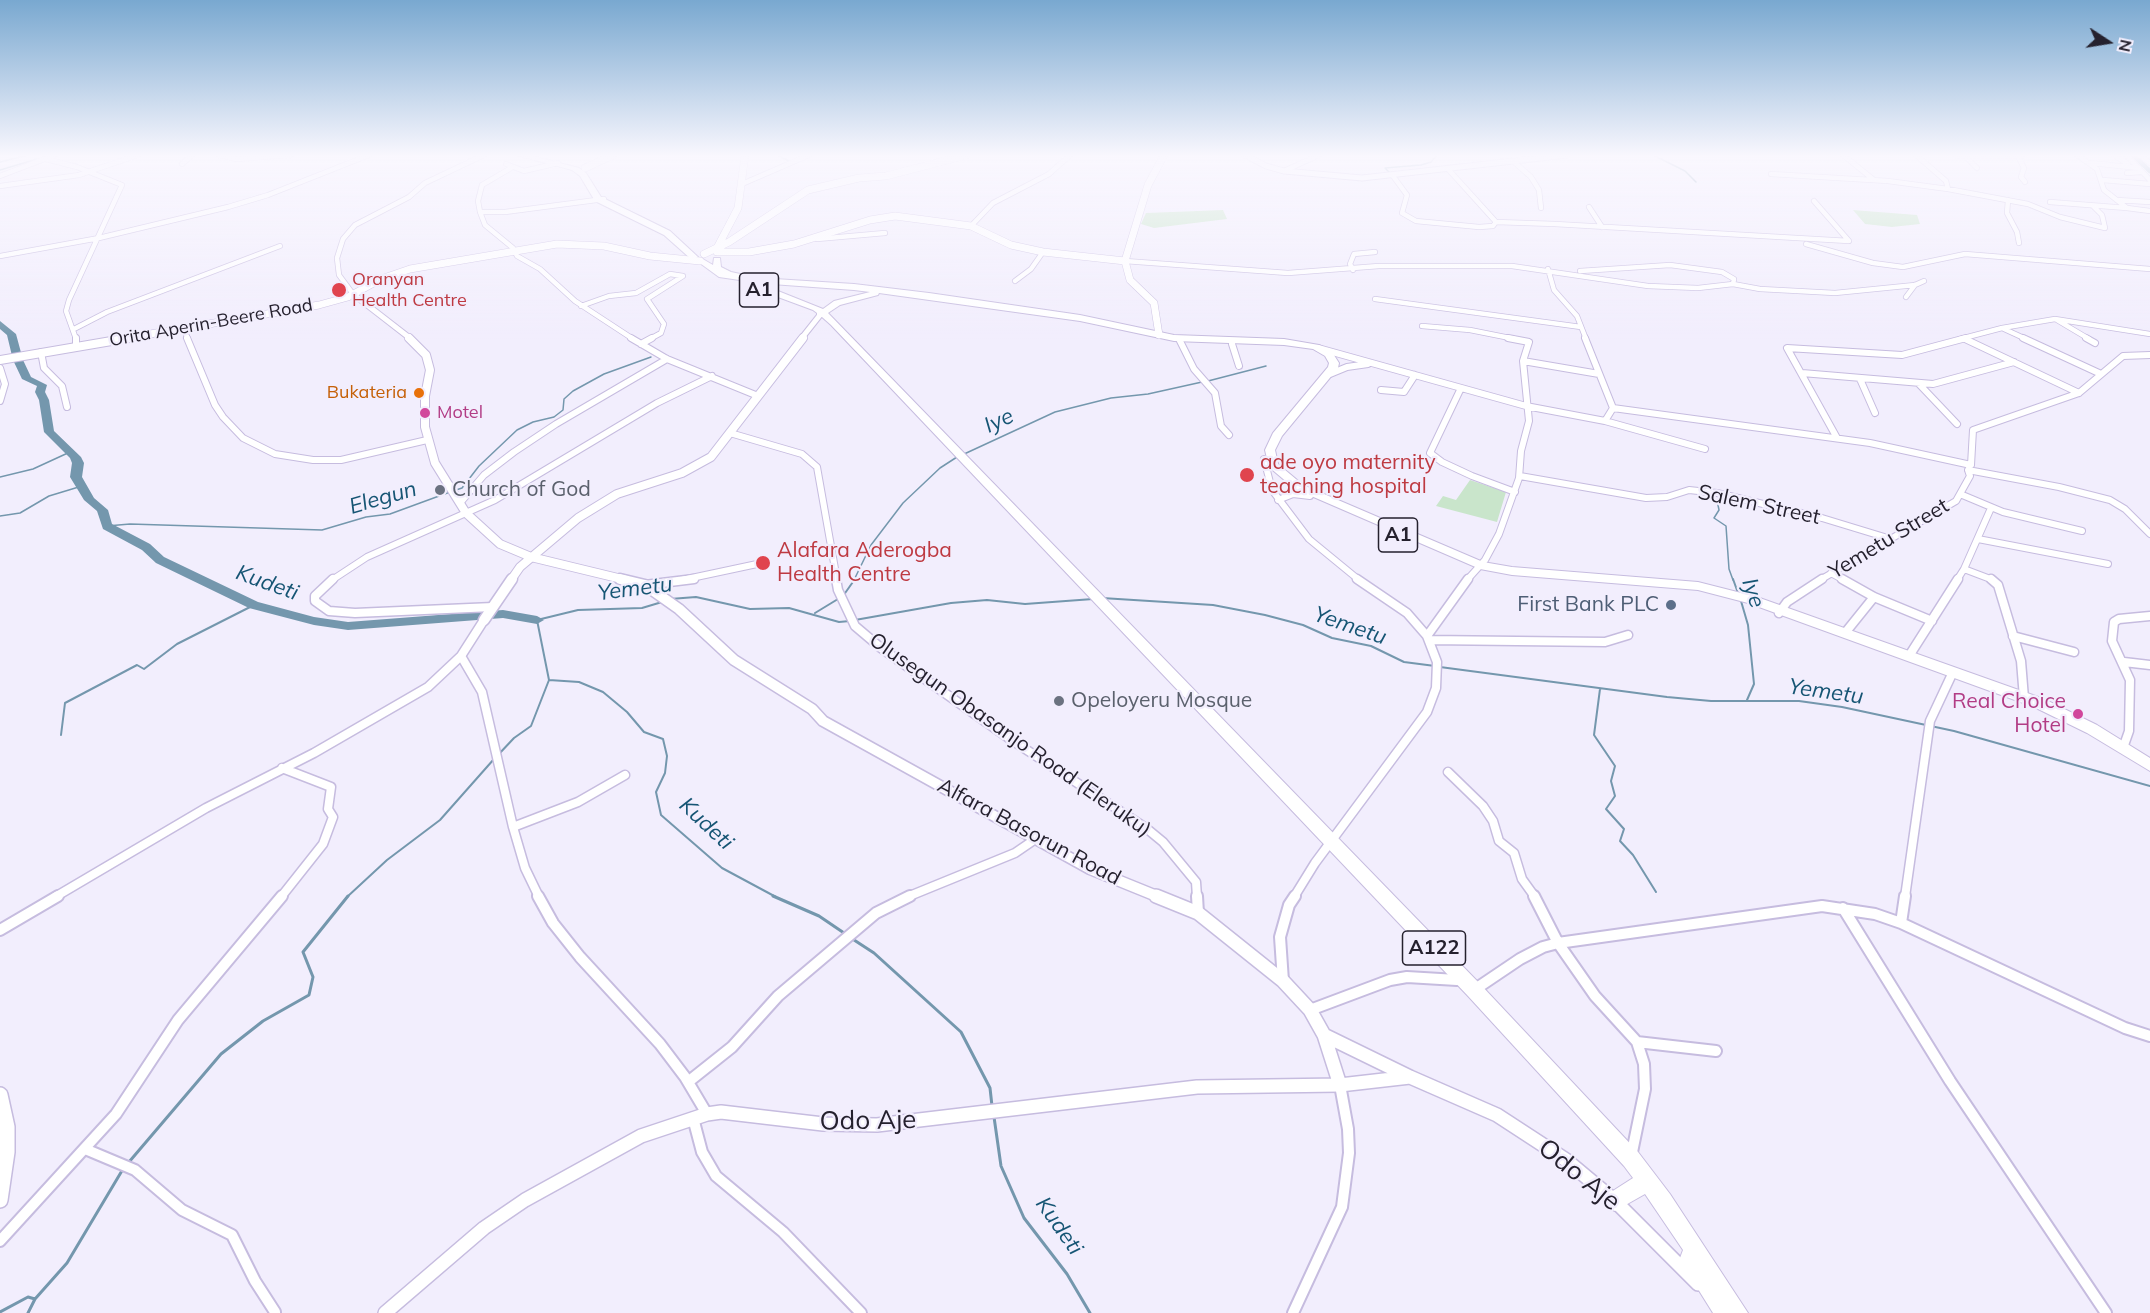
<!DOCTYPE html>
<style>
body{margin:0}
#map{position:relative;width:2150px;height:1313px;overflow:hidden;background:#f2eefd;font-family:Mulish,sans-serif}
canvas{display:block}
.north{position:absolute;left:2078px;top:12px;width:60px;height:60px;-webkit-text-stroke:4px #f2eefd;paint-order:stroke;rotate:102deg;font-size:16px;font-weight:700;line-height:24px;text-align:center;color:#25212e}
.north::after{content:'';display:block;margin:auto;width:21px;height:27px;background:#25212e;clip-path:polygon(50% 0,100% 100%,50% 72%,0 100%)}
</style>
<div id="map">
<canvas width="2150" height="1313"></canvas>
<div class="north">N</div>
</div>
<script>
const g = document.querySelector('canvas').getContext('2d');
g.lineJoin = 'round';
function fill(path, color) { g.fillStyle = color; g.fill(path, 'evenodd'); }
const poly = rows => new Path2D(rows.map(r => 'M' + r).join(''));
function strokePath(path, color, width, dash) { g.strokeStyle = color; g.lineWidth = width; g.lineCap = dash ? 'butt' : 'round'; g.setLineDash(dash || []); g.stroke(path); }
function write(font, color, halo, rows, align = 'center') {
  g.font = font + ' Mulish,sans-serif'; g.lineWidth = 4.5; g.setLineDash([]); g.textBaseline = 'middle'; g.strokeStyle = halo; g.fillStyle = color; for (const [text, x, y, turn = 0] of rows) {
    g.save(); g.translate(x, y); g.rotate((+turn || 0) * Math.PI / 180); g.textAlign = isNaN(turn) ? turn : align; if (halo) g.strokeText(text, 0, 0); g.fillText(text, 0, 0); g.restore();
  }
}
fill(poly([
 [1223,210,1227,219,1154,228,1141,224,1146,213],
 [1853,210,1917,215,1920,224,1892,227,1865,224],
 [1470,480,1506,492,1497,522,1436,506,1443,496,1456,500]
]), '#c9e5cb');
strokePath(poly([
 [777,155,789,161],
 [1653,155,1685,171,1696,182],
 [0,162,28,155],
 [0,170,37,159],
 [1391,174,1385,168,1421,165,1431,162,1437,155],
 [1208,381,1266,366],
 [962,455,1055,412,1111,398,1148,394,1202,382],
 [0,477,33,469,70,452],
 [456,490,462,488,479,466,517,430,533,422,554,417,563,410,564,399,573,391,604,374,651,357],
 [1717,500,1719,510,1714,518,1726,526,1729,569,1733,580],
 [0,516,20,513,49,496,82,486],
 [107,526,130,524,322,530,366,517,390,514,450,492],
 [854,580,871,545,903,503,940,468,957,457]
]), '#7497ad', 1.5);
strokePath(poly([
 [1733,579,1738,593],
 [843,596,855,579],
 [1102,598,1213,605,1265,615,1303,625,1332,638,1371,646,1404,662,1435,666],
 [670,599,696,597,750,609,789,608,839,622,850,621],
 [1741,601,1748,625,1754,684,1747,700],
 [815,613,838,599],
 [855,620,951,603,987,600,1025,604,1093,599],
 [1440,667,1667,697,1711,701,1799,701,1842,707,1954,731,2150,786],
 [549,680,537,620,578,610,642,608,662,602],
 [549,680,579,682,603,692,627,712,644,732,663,739,667,756,665,773,656,792,661,815,722,868,776,897],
 [1600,689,1594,735,1615,766,1611,781,1615,796,1606,809,1624,829,1620,841,1633,855,1656,892],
 [61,735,65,703,137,665,144,669,177,644,254,605],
 [498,755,514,738,531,726,549,680],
 [347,897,387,860,440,820,494,759]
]), '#7497ad', 2);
strokePath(poly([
 [773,896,819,916,847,935],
 [851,938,874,953,961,1032,990,1088,992,1106],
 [994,1117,1001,1166,1024,1218,1067,1274,1090,1313],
 [129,1162,221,1054,263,1021,309,995,313,977,303,952,348,896],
 [0,1312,28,1297,35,1299,67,1263,123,1169],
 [28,1313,35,1299]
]), '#7497ad', 3);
strokePath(poly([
 [2133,155,2150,171]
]), '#7497ad', 4.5);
fill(poly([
 [0,321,16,334,23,360,31,377,47,385,45,392,49,400,54,431,81,457,84,463,82,477,94,498,108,510,112,524,150,544,164,557,258,602,314,617,348,622,503,610,537,616,544,620,537,624,503,618,348,630,314,625,249,608,156,563,142,550,103,529,97,511,84,500,70,477,72,463,70,458,44,432,39,400,35,392,37,386,22,379,13,360,7,335,0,329,0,321]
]), '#7497ad');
const minorFar3 = poly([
 [219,155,237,159,291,155],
 [1843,155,1874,180],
 [1916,155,1946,181,1948,189],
 [2077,155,2097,169,2104,190,2127,208,2150,211],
 [2114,155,2128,164],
 [2126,155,2150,180],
 [2140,155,2150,163],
 [1965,156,1977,168],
 [2018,156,2024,168,2021,177,2025,182],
 [46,159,77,167,122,185,69,300,66,311,76,339],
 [1513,161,1531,177,1539,190,1541,208],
 [2091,163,2139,168],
 [182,164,192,155],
 [506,164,524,171,558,163],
 [511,168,482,185,478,201,480,212,505,212,604,199],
 [1448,169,1496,222],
 [1284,171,1319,155],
 [2127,173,2141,172],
 [1771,174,1888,181,1948,189,2028,204,2060,217,2105,228,2102,215,2093,206],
 [0,176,55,155],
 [1393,176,1407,195,1402,213,1416,221,1479,227,1493,226,1496,222,1555,224,1849,241,1814,201],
 [2103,180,2150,184],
 [742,184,809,155],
 [0,186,79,175,138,155],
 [2008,200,2007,213,2017,232,2019,243],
 [2117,200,2150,202],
 [2050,202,2127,208],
 [1589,207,1602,227],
 [480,212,485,225,513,248,517,256,540,269,575,301,633,339],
 [971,226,993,203,1049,174,1070,155],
 [817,239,885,233],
 [1806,244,1873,263,1903,267,1965,254,2150,269],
 [0,256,99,238,228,207,268,195,369,155],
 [1125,261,1288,273,1379,266,1512,266,1648,286,1698,288,1733,284,1760,289,1835,293,1915,285,1924,281],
 [1548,269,1554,290,1577,316,1586,339],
 [1353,270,1350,264,1354,254,1375,252],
 [1580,271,1670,265,1722,272,1734,279,1733,284],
 [1015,281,1031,269,1043,252],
 [353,294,339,275,337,258,343,239,355,225,409,197,425,183,484,155],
 [1906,297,1915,285],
 [1375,299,1581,327],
 [581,306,609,296,636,293,670,274,683,276,647,299,664,324,661,333,650,339],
 [2057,320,2089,339],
 [1422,326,1470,330,1515,339],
 [183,327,188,339],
 [2002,328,2026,339],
 [74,329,107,312,280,246],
 [1960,339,2002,328,2055,319,2150,334]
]);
const minorFar2 = poly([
 [76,338,76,345],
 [187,338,215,405,223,417,243,438,275,454,313,460,341,460,427,440],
 [631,338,667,359,758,396],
 [2023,338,2101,374],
 [2086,338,2095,343],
 [1965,339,2079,393],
 [1180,341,1194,369,1215,393,1221,426,1229,435],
 [641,344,652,338],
 [1232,344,1239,366],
 [1318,348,1526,406,1605,421,1613,408,1585,338],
 [41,352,44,368,62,386,67,407],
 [1523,361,1599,374],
 [0,368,5,384,0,401],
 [1802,373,1933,384,2014,362],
 [1330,374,1347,367,1368,364],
 [1860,379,1875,413],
 [1919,384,1957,424],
 [1461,388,1430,453,1442,462,1472,476,1515,492],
 [1381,390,1404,392,1415,375],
 [1613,408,1870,443,1971,465],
 [1605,421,1705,449],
 [730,433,802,454,817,467,837,580],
 [1837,438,1787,348,1902,355,1966,338],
 [1264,459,1272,490,1309,539,1359,580],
 [1968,470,2059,487,2110,500,2125,509,2150,534],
 [1520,476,1646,498,1667,497,1689,490,1717,493,1822,518,1891,539],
 [1960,494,2003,512,2082,531],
 [1278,500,1293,494,1310,496],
 [460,503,484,475,514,452,556,424,667,359],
 [1991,508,1964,569,1993,580],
 [1978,539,2108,564],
 [1831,573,1844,580],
 [332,580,367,557,495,500,657,403,712,376],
 [682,580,757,564],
 [1467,580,1485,560,1499,534,1519,478,1521,451,1529,421,1523,361,1529,342,1508,338],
 [1820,580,1956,501,1970,476,1968,470,1971,465,1973,430,2079,393,2123,356,2150,355],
 [1957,580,1964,569]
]);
const minorFar1 = poly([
 [333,579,315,596,315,601,329,611,355,613,493,607],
 [836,579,838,590,855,626,881,648,1010,739,1146,828,1163,842,1196,882,1197,897],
 [1842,579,1874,597,1932,621],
 [1991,579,1998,585,2021,661,2024,698],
 [645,585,694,579],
 [1779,613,1787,602,1822,579],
 [1845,633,1874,597],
 [1427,636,1468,579],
 [2013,636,2074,652],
 [1429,640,1605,642,1628,635],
 [461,656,482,692,513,827,525,868,539,897],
 [1909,656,1958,579],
 [2124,662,2150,665],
 [2123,748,2129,731,2130,680,2112,641,2114,622,2119,619,2150,616],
 [1448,772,1483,806,1493,821,1499,841,1514,853,1522,879,1535,897],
 [513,827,578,802,625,775],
 [55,897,206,808,314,753,428,687,461,656,484,620],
 [281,897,323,844,333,817,328,809,331,787,282,768],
 [907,897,1015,853,1034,840],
 [1294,897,1315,863,1427,712,1436,688,1437,662,1427,636,1407,613,1357,579],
 [1905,897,1930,721,1953,672]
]);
const minor = poly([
 [538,896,553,923,580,957,660,1044,685,1077,707,1114],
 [1197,896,1198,913],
 [1534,896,1558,943,1595,996,1637,1042,1644,1064,1645,1089,1631,1157],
 [1843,908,1950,1081,2106,1313],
 [1901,923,1905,896],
 [0,930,58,896],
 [1283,981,1280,937,1289,905,1295,896],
 [1474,990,1520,959,1543,947,1558,943,1822,906,1875,914,1901,923,2125,1028,2150,1036],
 [1310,1010,1390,980,1407,977,1457,980],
 [1637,1042,1716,1051],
 [688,1082,732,1047,778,996,876,913,910,896],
 [693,1118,702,1152,716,1176,783,1232,861,1313],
 [85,1149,135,1170,182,1210,232,1235,255,1281,275,1312],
 [0,1241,116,1114,178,1020,282,896],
 [1293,1313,1342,1207,1349,1153,1348,1129,1340,1085]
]);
const tertiaryFar3 = poly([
 [1245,155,1266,166,1284,171,1362,178,1567,155],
 [1956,155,2022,155],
 [353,294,411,339],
 [801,339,820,315]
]);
const tertiaryFar2 = poly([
 [409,338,426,355,430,370,425,396,425,427,435,463,466,513,500,544,531,557,626,580],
 [511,580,520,567,578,518,617,494,682,473,711,457,803,338]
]);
const tertiaryFar1 = poly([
 [620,579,645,585,679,609,734,660,812,709,823,721,1090,869,1159,897],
 [484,620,512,579]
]);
const tertiary = poly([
 [1156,896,1198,913,1283,981,1310,1010,1324,1035,1340,1085],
 [1324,1035,1410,1077],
 [385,1313,484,1228,525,1200,641,1136,707,1114,721,1112,823,1124,877,1125,1197,1087,1340,1085,1410,1077,1497,1115,1566,1160,1615,1201,1698,1284]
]);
const secondaryFar2 = poly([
 [585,168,613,155],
 [717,248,738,208,745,155],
 [717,252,749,252,794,244,870,220,895,216,971,226,1011,245,1043,252,1125,261],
 [704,254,729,242,808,190,859,178,886,176,967,155],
 [1159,335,1154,303,1130,280,1125,261,1148,185,1164,155],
 [121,339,319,305,348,297,381,279,410,269,557,244,604,246,650,256,700,261]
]);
const secondaryFar1 = poly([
 [0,360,129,338]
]);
const secondary = poly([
 [0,1095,7,1127,7,1152,0,1200]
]);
const trunk = poly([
 [516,155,528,155,579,168,586,173,601,197,670,231,698,257,691,259,664,235,595,201,580,176,572,170,516,155],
 [714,258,720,258,721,267,731,272,759,278,854,284,929,293,1080,315,1174,335,1284,339,1319,345,1332,352,1339,363,1338,368,1282,436,1275,450,1278,464,1303,485,1483,562,1512,567,1698,582,1757,597,2044,699,2097,725,2150,758,2150,771,2087,733,2034,707,1748,603,1698,590,1512,575,1480,569,1295,489,1269,467,1265,450,1273,433,1328,367,1329,363,1325,356,1313,349,1284,345,1174,341,1080,321,879,293,878,295,840,305,828,313,1480,984,1638,1152,1670,1194,1748,1313,1713,1313,1683,1265,1680,1258,1683,1250,1645,1194,1615,1211,1608,1208,1605,1201,1608,1194,1633,1178,1624,1166,1468,996,831,325,822,317,817,317,817,313,813,310,751,287,750,285,753,282,719,277,697,261,701,258,713,265,714,258],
 [758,283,854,290,870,292,834,301,823,309,758,283]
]);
strokePath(minorFar3, '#c6bcdf', 6);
strokePath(minorFar2, '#c6bcdf', 8);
strokePath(minorFar1, '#c6bcdf', 11);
strokePath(minor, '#c6bcdf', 14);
strokePath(tertiaryFar3, '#c6bcdf', 7);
strokePath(tertiaryFar2, '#c6bcdf', 10);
strokePath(tertiaryFar1, '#c6bcdf', 13);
strokePath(tertiary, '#c6bcdf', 16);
strokePath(secondaryFar2, '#c6bcdf', 8);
strokePath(secondaryFar1, '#c6bcdf', 10);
strokePath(secondary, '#c6bcdf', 18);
strokePath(trunk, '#c6bcdf', 2);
strokePath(minorFar3, '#fff', 4.5);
strokePath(minorFar2, '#fff', 6);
strokePath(minorFar1, '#fff', 8);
strokePath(minor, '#fff', 10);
strokePath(tertiaryFar3, '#fff', 5);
strokePath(tertiaryFar2, '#fff', 8);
strokePath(tertiaryFar1, '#fff', 10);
strokePath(tertiary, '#fff', 13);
strokePath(secondaryFar2, '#fff', 7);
strokePath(secondaryFar1, '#fff', 8);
strokePath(secondary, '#fff', 15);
fill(trunk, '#fff');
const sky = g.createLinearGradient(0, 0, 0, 339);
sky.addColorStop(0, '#79a8d0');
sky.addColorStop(0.46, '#f9f7fe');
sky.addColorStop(1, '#f9f7fe00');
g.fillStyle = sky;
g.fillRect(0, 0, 2150, 339);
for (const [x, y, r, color] of [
 [339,290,8,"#e0444e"],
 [419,393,6,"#e8710a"],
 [425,413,6,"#d1479c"],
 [1247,475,8,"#e0444e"],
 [440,490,6,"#6b7280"],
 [763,563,8,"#e0444e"],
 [1671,605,6,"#5c6f8a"],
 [1059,701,6,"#6b7280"],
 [2078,714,6,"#d1479c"]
]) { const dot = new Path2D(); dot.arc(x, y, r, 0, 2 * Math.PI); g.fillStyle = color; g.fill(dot); strokePath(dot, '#f2eefd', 2); }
write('18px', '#be3a42', '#f2eefd', [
 ["Oranyan",352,280],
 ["Health Centre",352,301]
], 'left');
write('18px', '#25212e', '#f2eefd', [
 ["Orita Aperin-Beere Road",211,323,-10]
]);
write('18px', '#c56008', '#f2eefd', [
 ["Bukateria",407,393]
], 'right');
write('18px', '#b23c85', '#f2eefd', [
 ["Motel",437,413]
], 'left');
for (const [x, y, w] of [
 [759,290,39],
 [1398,535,39],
 [1434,948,63]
]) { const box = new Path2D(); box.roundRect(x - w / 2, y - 17, w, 34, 4.5); g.fillStyle = '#f2eefd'; g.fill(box); strokePath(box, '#25212e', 1.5); }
write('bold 20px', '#25212e', null, [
 ["A1",759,290],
 ["A1",1398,535],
 ["A122",1434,948]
]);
write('21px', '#be3a42', '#f2eefd', [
 ["ade oyo maternity",1260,463],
 ["teaching hospital",1260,487],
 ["Alafara Aderogba",777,551],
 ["Health Centre",777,575]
], 'left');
write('21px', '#5b616d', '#f2eefd', [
 ["Church of God",452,490],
 ["Opeloyeru Mosque",1071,701]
], 'left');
write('21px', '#25212e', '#f2eefd', [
 ["Salem Street",1759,505,12],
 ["Yemetu Street",1889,539,-31],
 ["Olusegun Obasanjo Road (Eleruku)",1010,735,35],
 ["Alfara Basorun Road",1029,832,28]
]);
write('21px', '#4e5e75', '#f2eefd', [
 ["First Bank PLC",1659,605]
], 'right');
write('21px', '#b23c85', '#f2eefd', [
 ["Real Choice",2066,702],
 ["Hotel",2066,726]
], 'right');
write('italic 22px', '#165574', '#f2eefd', [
 ["Iye",999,421,-25],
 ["Elegun",383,498,-16],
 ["Kudeti",267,583,20],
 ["Yemetu",635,589,-7],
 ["Iye",1753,593,71],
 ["Yemetu",1350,626,19],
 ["Yemetu",1826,692,8],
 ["Kudeti",706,824,43],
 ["Kudeti",1059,1226,55]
]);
write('26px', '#25212e', '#f2eefd', [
 ["Odo Aje",868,1121,-1],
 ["Odo Aje",1579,1175,39]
]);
</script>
